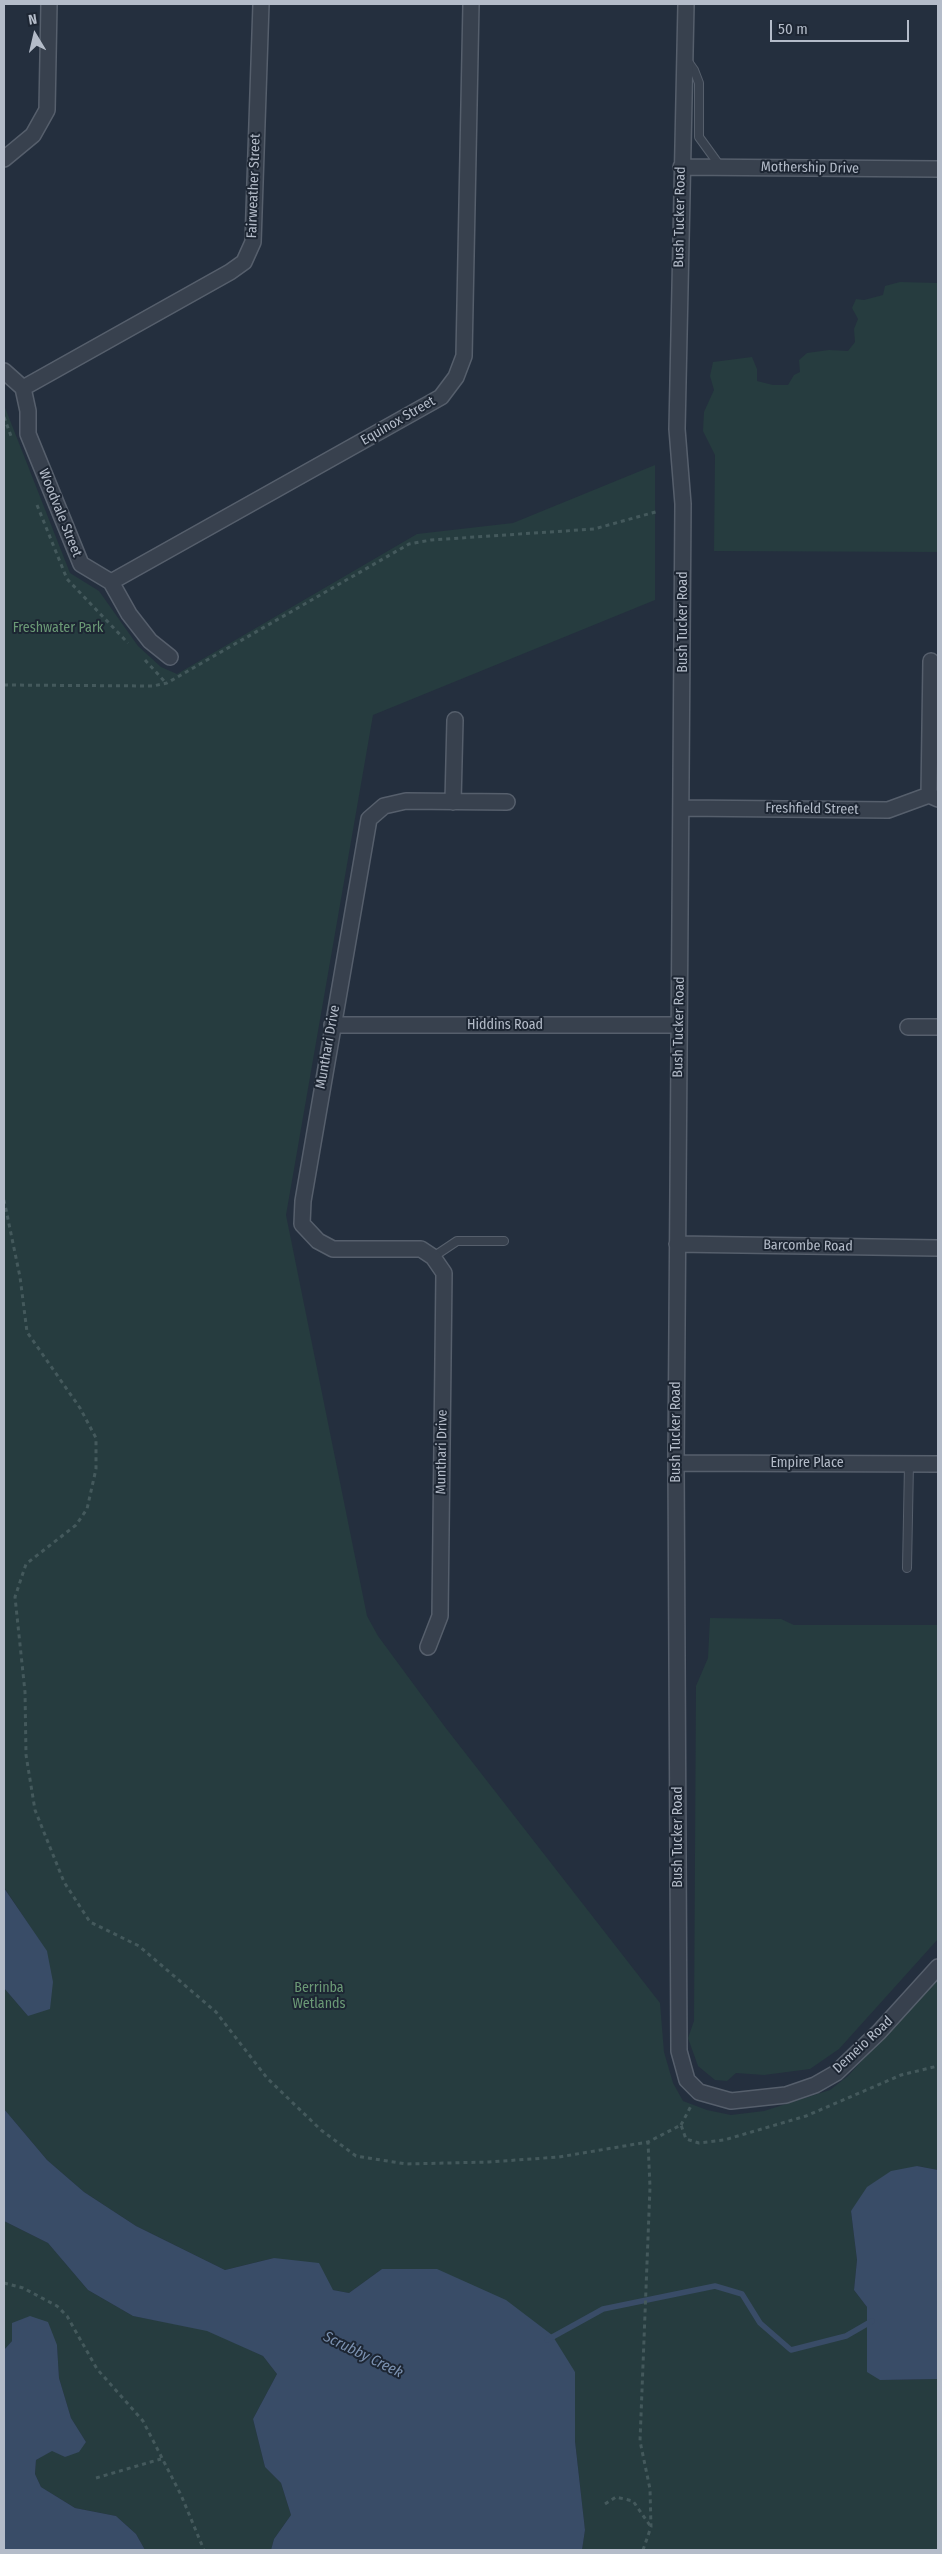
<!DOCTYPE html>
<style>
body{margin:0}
#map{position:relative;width:942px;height:2554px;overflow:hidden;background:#242f3e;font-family:"Fira Sans Condensed",sans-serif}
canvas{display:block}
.frame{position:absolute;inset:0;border:5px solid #b4bcc9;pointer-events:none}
.north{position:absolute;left:10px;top:10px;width:50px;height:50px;-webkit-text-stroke:4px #1d2633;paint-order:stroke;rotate:351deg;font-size:14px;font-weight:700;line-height:20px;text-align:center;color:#b4bcc9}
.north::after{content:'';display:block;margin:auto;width:18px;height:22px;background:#b4bcc9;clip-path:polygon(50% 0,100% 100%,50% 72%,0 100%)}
.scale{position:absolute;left:770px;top:20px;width:139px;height:22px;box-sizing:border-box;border:2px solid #b4bcc9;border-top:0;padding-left:6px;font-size:15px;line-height:18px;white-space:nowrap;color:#b4bcc9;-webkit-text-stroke:4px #1d2633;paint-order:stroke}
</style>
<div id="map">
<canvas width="942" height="2554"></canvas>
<div class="frame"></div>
<div class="north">N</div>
<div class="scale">50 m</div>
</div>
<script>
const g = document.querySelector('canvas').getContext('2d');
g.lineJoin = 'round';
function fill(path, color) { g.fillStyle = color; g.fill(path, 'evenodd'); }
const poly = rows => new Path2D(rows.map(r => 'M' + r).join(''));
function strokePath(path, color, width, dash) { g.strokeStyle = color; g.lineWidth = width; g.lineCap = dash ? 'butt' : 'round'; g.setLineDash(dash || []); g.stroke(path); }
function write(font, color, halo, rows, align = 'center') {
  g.font = font + ' "Fira Sans Condensed",sans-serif'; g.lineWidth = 4; g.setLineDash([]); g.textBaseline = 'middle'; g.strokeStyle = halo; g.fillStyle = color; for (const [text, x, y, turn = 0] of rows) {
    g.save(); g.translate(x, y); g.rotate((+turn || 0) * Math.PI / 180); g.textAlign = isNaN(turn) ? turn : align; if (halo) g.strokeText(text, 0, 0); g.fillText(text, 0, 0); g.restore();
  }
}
fill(poly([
 [900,282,938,283,938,552,714,551,715,455,703,431,704,412,714,390,710,376,713,362,752,357,757,369,757,381,773,385,788,385,794,375,800,372,799,360,807,353,829,350,848,351,855,342,854,329,858,319,852,308,856,299,864,300,883,295,885,286],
 [4,405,70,573,99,591,138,646,161,667,177,674,417,534,513,523,655,465,655,600,373,715,286,1215,367,1616,378,1636,445,1727,660,2003,664,2052,673,2083,683,2101,707,2110,731,2115,764,2111,830,2090,848,2076,938,1976,938,2170,917,2166,851,2211,857,2260,854,2290,867,2307,868,2338,880,2380,938,2379,938,2550,582,2550,585,2530,575,2441,575,2372,382,2269,349,2293,333,2290,274,2258,225,2270,136,2226,84,2192,47,2160,4,2109,4,1988,28,2016,46,1951,4,1887],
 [710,1618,781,1619,794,1625,938,1625,938,1939,839,2049,810,2069,764,2075,736,2073,727,2081,715,2080,698,2066,688,2038,694,2021,696,1686,708,1658],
 [4,2221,48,2243,88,2290,133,2316,207,2330,263,2356,277,2374,253,2419,265,2467,281,2483,291,2515,274,2539,271,2550,145,2550,136,2534,116,2516,75,2508,41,2487,35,2474,36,2460,52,2450,65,2457,86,2442,71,2418,59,2378,57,2345,12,2341,4,2350]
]), '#263c3f');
fill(poly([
 [4,1888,47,1951,53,1982,50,2009,28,2016,4,1988],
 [4,2109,47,2160,84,2192,136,2226,225,2270,274,2258,319,2263,333,2290,349,2293,382,2269,437,2269,506,2300,552,2335,575,2372,575,2441,585,2530,582,2550,271,2550,274,2539,291,2515,281,2483,265,2467,253,2419,277,2374,263,2356,207,2331,133,2316,88,2290,48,2243,4,2221],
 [917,2166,938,2170,938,2379,880,2380,867,2372,867,2307,854,2290,857,2260,851,2211,867,2187,891,2171],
 [30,2316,48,2322,57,2345,59,2378,71,2418,86,2442,79,2452,65,2457,52,2451,36,2460,35,2474,41,2487,75,2508,116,2516,136,2534,145,2550,4,2550,4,2350,12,2341,12,2323]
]), '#394c67');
strokePath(poly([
 [547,2340,603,2309,715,2286,742,2294,760,2323,791,2350,846,2336,872,2321]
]), '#394c67', 5.5);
const lane = poly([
 [687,60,694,70,699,83,699,137,720,166],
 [433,1257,457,1241,504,1241],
 [907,1568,909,1464]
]);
const street = poly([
 [686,4,677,429,683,504,676,1463,679,2051,687,2080,699,2092,731,2101,786,2095,815,2085,836,2073,879,2032,938,1967],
 [4,159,33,135,47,110,49,4],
 [681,167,938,169],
 [4,371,23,388,28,411,28,434,81,564,111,582,129,614,150,641,170,657],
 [23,388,230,272,244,262,253,242,261,4],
 [111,582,441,397,456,377,464,356,471,4],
 [929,795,931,661],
 [453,802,455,720],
 [682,808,888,810,929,795,938,799],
 [332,1025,679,1025],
 [908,1027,938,1027],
 [677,1244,938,1248],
 [676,1463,938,1464],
 [428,1647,440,1616,444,1273,433,1257,421,1249,333,1249,318,1241,302,1224,303,1201,369,819,384,806,406,801,507,802]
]);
strokePath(lane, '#565f6c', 10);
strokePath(street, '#565f6c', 18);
strokePath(poly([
 [4,417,11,436],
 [37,505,67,579,128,643],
 [145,660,166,683],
 [4,685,153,686,167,683,409,544,431,540,594,529,659,511],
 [4,1200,20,1277,27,1332,80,1408,96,1438,96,1469,87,1509,76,1525,26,1564,15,1597,25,1692,26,1755,35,1810,64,1882,90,1922,139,1946,216,2012,267,2078,321,2130,356,2156,406,2164,489,2162,559,2157,648,2142,681,2125,686,2139,699,2143,724,2140,806,2116,901,2075,938,2066],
 [681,2125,691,2106],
 [4,2283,23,2288,57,2306,67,2316,97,2369,143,2421,181,2495,204,2550],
 [96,2478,161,2459],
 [605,2504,616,2497,633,2501,651,2527],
 [643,2550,651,2527,650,2489,640,2441,650,2187,648,2142]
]), '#44595c', 3, [4, 4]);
strokePath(lane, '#38414e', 8);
strokePath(street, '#38414e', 15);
write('14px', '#b4bcc9', '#1d2633', [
 ["Mothership Drive",810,168,1],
 ["Fairweather Street",254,186,-88],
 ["Bush Tucker Road",680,217,-89],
 ["Equinox Street",398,421,-30],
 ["Woodvale Street",60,513,68],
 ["Bush Tucker Road",683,622,-90],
 ["Freshfield Street",812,809,1],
 ["Hiddins Road",505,1025],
 ["Bush Tucker Road",679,1027,-89],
 ["Munthari Drive",328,1047,-80],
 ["Barcombe Road",808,1246,1],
 ["Bush Tucker Road",676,1432,-90],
 ["Munthari Drive",442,1452,-89],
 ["Empire Place",807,1463],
 ["Bush Tucker Road",678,1837,-90],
 ["Demeio Road",863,2045,-43]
]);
write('14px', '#6b9a76', '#1d2633', [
 ["Freshwater Park",58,628],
 ["Berrinba",319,1988],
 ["Wetlands",319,2004]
]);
write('italic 15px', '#7c92b1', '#1d2633', [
 ["Scrubby Creek",363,2355,26]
]);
</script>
